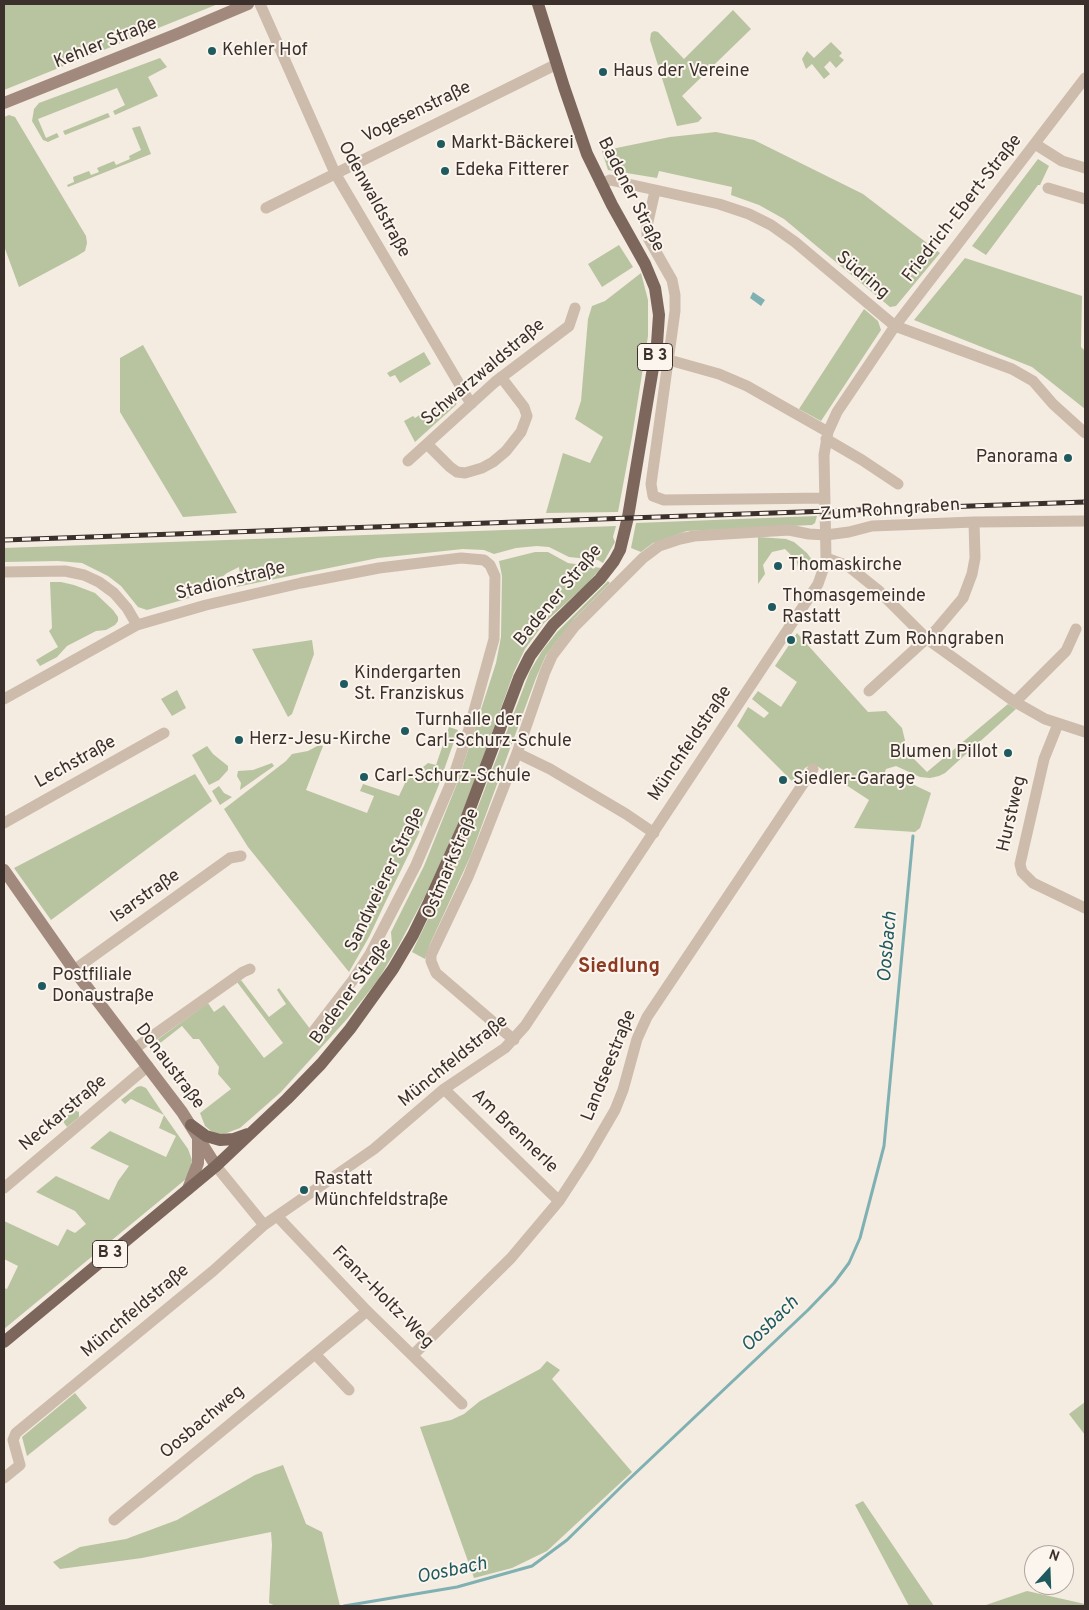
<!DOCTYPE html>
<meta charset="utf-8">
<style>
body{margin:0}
#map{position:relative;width:1089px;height:1610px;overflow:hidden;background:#f4ebe1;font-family:Overpass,sans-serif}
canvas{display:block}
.frame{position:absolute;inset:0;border:5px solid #3b302b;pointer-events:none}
.north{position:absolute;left:1024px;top:1545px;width:50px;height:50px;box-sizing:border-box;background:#fbf5ee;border:1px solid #aea6a0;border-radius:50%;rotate:20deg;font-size:14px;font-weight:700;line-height:20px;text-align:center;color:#3b302b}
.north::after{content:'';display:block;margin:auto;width:18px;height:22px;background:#1f5a5e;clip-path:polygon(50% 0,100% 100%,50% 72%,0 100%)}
</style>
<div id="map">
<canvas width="1089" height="1610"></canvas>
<div class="frame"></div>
<div class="north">N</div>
</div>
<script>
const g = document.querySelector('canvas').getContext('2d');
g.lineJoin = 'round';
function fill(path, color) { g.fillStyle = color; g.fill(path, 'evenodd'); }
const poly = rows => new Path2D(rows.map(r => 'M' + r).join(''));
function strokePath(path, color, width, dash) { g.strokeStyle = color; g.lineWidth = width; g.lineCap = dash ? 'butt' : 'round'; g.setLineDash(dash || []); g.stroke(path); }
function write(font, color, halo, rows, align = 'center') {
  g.font = font + ' Overpass,sans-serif'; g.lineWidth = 4; g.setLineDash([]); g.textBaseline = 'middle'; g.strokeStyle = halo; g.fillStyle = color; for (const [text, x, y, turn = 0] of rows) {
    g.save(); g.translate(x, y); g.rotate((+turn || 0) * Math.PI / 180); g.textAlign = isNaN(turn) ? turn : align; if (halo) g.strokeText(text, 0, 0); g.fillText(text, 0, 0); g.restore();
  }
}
fill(poly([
 [4,4,218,4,4,90],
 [733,10,751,29,682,96,702,118,698,122,677,126,650,40,651,33,654,31,658,32,684,59],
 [831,42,842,53,839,56,844,60,836,68,830,61,824,67,830,74,824,79,812,64,806,69,802,59,807,51,814,58],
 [160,58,167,67,148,77,158,96,115,115,113,111,125,105,117,88,38,119,46,138,57,133,59,137,48,142,43,140,32,121,34,109,39,103],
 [108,113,110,117,65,135,63,131],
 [9,115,15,117,86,236,87,243,85,251,77,256,19,287,4,246,4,117],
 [140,126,151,154,68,187,67,185,74,182,73,177,89,171,91,175,99,172,97,168,114,161,116,165,130,159,129,156,141,150,132,128],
 [716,132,754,140,863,194,940,253,896,306,890,307,784,219,759,205,731,195,732,187,659,171,657,178,608,170,602,151,670,137],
 [1038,159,1049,166,1040,185,1038,185,986,255,972,246],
 [619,245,633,267,602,287,588,264],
 [965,258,1082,296,1081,347,1085,351,1085,409,1032,367,914,320],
 [641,273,648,300,648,336,632,437,618,512,546,513,563,453,590,463,603,437,575,419,581,401,588,319,592,306,605,301],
 [864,309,878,321,881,330,821,421,799,409],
 [143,345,237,513,183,517,120,412,120,358],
 [424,352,431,364,400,383,395,375,390,377,387,373],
 [456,393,458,397,456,405,415,442,404,421,413,416,415,418,421,414,424,418,436,410,434,406],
 [817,516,815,523,812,525,687,531,653,543,641,552,631,548,636,523],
 [616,526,613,537,615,542,603,563,598,560,569,557,549,547,537,546,516,548,494,554,484,550,463,549,378,558,236,587,235,583,240,576,239,567,227,573,200,595,147,610,138,607,121,586,108,576,82,563,58,561,4,562,4,548],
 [758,537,786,539,794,542,807,553,812,560,812,565,807,571,799,572,796,557,791,555,785,549,772,552,763,565,765,574,758,584],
 [535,552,548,552,568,563,601,568,586,585,544,623,525,649,514,672,480,766,454,834,425,896,399,945,378,980,347,1019,281,1092,240,1128,224,1134,218,1134,211,1131,205,1126,200,1113,231,1089,218,1074,219,1067,199,1039,193,1039,182,1026,150,1051,150,1045,208,1003,214,1012,224,1005,264,1058,283,1043,237,982,241,980,269,1017,286,1004,277,990,279,988,317,1038,342,1014,371,976,392,944,391,932,424,866,458,781,496,663,501,637,502,576,499,561],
 [608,581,610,583,575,618,546,655,536,678,471,855,430,944,425,959,412,952,461,851,530,671,542,651,557,632],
 [50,582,61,582,74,585,95,593,113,610,118,617,118,621,115,625,106,630,96,631,67,646,57,657,40,666,36,660,58,647,49,631,52,628],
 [797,633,868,712,886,711,902,728,908,753,927,772,1008,704,1016,709,945,773,939,776,930,778,920,777,896,766,886,769,884,775,887,780,910,783,931,793,920,828,915,832,854,828,869,800,817,766,812,764,805,768,794,783,737,726,748,707,764,718,769,713,752,699,758,691,781,707,797,682,775,666],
 [312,640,314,654,292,714,288,717,252,649],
 [177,690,186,708,172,716,161,699],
 [449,727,458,730,438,787,419,833,385,903,369,937,349,972,248,847,224,809,286,761,292,754,308,751,319,745,323,746,306,790,367,813,374,796,360,791,363,784,399,796,406,781,428,763,436,765],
 [207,746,213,754,228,766,228,770,219,780,209,785,192,755],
 [272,763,274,766,240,790,241,783,237,776,238,771,253,770],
 [195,774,212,801,51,920,14,868],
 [219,786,224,793,232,797,220,805,212,791],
 [141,1086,146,1088,164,1115,188,1149,192,1160,190,1171,186,1179,4,1329,4,1288,7,1289,18,1266,4,1259,4,1221,58,1246,67,1229,75,1233,86,1224,75,1211,36,1192,56,1176,109,1200,118,1181,129,1166,90,1148,110,1131,166,1157,176,1136,159,1128,164,1115,131,1099,125,1104,121,1100,137,1087],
 [74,1110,79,1112,79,1117,67,1127,62,1120],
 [547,1361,560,1370,552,1379,632,1472,547,1551,512,1568,474,1578,420,1427,451,1420,464,1414,480,1401,540,1369],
 [75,1393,87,1408,27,1456,22,1437],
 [1085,1402,1085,1435,1069,1414],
 [283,1465,306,1524,322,1532,340,1606,276,1606,269,1603,272,1545,271,1532,142,1558,60,1569,53,1562,80,1547,126,1539,177,1520,255,1475],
 [863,1501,934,1606,909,1606,855,1505],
 [1027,1591,1085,1604,1085,1606,983,1606]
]), '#b8c4a0');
fill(poly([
 [753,292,765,300,761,306,750,298]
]), '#7fb0b2');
strokePath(poly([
 [344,1606,457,1587,532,1566,567,1540,625,1483,808,1310,834,1283,849,1263,860,1238,884,1146,913,836]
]), '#7fb0b2', 3);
strokePath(poly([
 [260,4,335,173,471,404],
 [1035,144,1062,161,1085,168],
 [601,184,610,180,719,204,749,214,771,225,795,242,895,326,1012,369,1033,381,1053,404,1085,433],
 [1048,188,1085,199],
 [655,191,647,226,647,236,672,280,675,295,675,311,651,484,653,496,664,500,825,498],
 [266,208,557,64],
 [669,360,719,374,747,386,828,432],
 [826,439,862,460,898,484],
 [427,444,450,467,457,472,465,473,482,468,493,462,506,451,521,432,527,416,524,407,501,377],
 [408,461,495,382,569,326,575,308],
 [826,558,848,566,878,590,927,639,1015,702,1045,719,1085,732],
 [4,572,65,571,84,575,99,582,114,593,127,608,137,625],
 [869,691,936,630,963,598,972,574,975,558,974,522],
 [4,699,137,625,206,605,301,583,379,568,461,558,484,560,490,565,495,576,494,639,469,729,453,778,416,865,370,954,353,980,313,1032],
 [1015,702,1066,651,1076,629],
 [1058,724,1044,759,1020,864,1022,872,1033,883,1085,908],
 [517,753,550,769,626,814,654,833],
 [4,823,164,733],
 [74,970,230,858,241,856],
 [514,1040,436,973,431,961,431,955,468,877,483,840,517,753,545,672,552,656,575,626,643,558,659,546,680,539,694,536,789,530,809,534,826,535,849,532,872,526,974,522,1085,521],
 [134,1049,243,972,250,969],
 [444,1089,559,1201],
 [216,1166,264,1225],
 [4,1188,148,1066],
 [277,1216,367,1311,462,1404],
 [315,1354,349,1390],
 [413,1355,511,1258,559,1201,587,1158,615,1110,623,1090,637,1039,647,1017,813,769],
 [4,1478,20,1465,13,1440,16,1433,213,1271,264,1225,374,1149,444,1089,505,1048,525,1026,818,584,824,567,826,558,824,455,828,432,837,412,895,326,1085,78],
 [114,1520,367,1311]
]), '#cdbbac', 11);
strokePath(poly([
 [4,103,177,34,248,4],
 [4,870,74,970,182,1112,216,1166],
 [188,1189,198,1163,198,1138]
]), '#a18a7d', 12);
strokePath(poly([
 [191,1125,206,1136,220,1140,234,1139,248,1134],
 [4,1342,216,1166,287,1099,321,1064,350,1029,393,969,413,935,429,902,463,827,519,678,530,656,553,625,600,579,614,561,620,550,628,517,657,344,659,315,655,288,645,264,612,205,587,154,564,87,538,4]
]), '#7d675c', 12);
const rail = poly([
 [4,540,1085,502]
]);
strokePath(rail, '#3b302b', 5);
strokePath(rail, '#fbf5ee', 3, [9]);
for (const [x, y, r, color] of [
 [212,51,5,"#1f5a5e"],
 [603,72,5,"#1f5a5e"],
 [441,144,5,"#1f5a5e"],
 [445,171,5,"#1f5a5e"],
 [1068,458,5,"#1f5a5e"],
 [778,566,5,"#1f5a5e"],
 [772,607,5,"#1f5a5e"],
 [791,640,5,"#1f5a5e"],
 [344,684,5,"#1f5a5e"],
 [405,731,5,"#1f5a5e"],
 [239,740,5,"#1f5a5e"],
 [1008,753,5,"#1f5a5e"],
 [364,777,5,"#1f5a5e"],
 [783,780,5,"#1f5a5e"],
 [42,986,5,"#1f5a5e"],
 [304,1190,5,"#1f5a5e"]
]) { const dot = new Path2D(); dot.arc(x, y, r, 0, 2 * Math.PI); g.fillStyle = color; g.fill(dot); strokePath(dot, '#fbf5ee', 2); }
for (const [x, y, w] of [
 [655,357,35],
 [110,1254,35]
]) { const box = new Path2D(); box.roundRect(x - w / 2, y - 13.5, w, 27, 4); g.fillStyle = '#fbf5ee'; g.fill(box); strokePath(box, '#3b302b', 1); }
write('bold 16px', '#3b302b', null, [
 ["B 3",655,357],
 ["B 3",110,1254]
]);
write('18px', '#3b302b', '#fbf5ee', [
 ["Kehler Straße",106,44,-22],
 ["Vogesenstraße",417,113,-26],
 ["Badener Straße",630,195,63],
 ["Odenwaldstraße",373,200,61],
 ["Friedrich-Ebert-Straße",963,209,-52],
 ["Südring",862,276,40],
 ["Schwarzwaldstraße",484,373,-40],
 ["Zum Rohngraben",890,511,-4],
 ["Stadionstraße",231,582,-14],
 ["Badener Straße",559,596,-50],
 ["Münchfeldstraße",691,744,-56],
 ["Lechstraße",76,763,-29],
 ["Hurstweg",1013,814,-77],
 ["Ostmarkstraße",452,864,-67],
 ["Sandweierer Straße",386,880,-64],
 ["Isarstraße",146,897,-35],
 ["Badener Straße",352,992,-54],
 ["Münchfeldstraße",454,1062,-39],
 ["Landseestraße",610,1066,-68],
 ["Donaustraße",169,1067,53],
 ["Neckarstraße",64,1114,-40],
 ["Am Brennerle",514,1132,44],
 ["Franz-Holtz-Weg",382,1298,45],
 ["Münchfeldstraße",136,1312,-40],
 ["Oosbachweg",203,1423,-40]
]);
write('18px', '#3b302b', '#fbf5ee', [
 ["Kehler Hof",222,51],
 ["Haus der Vereine",613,72],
 ["Markt-Bäckerei",451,144],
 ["Edeka Fitterer",455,171],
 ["Panorama",1058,458,"right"],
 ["Thomaskirche",788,566],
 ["Thomasgemeinde",782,597],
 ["Rastatt",782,618],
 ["Rastatt Zum Rohngraben",801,640],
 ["Kindergarten",354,674],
 ["St. Franziskus",354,695],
 ["Turnhalle der",415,721],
 ["Carl-Schurz-Schule",415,742],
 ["Herz-Jesu-Kirche",249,740],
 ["Blumen Pillot",998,753,"right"],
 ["Carl-Schurz-Schule",374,777],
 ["Siedler-Garage",793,780],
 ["Postfiliale",52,976],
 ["Donaustraße",52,997],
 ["Rastatt",314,1180],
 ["Münchfeldstraße",314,1201]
], 'left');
write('italic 19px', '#1f5a5e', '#fbf5ee', [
 ["Oosbach",889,947,-85],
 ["Oosbach",771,1325,-44],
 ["Oosbach",452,1572,-12]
]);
write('bold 20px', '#8c3b22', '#fbf5ee', [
 ["Siedlung",619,968]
]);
</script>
